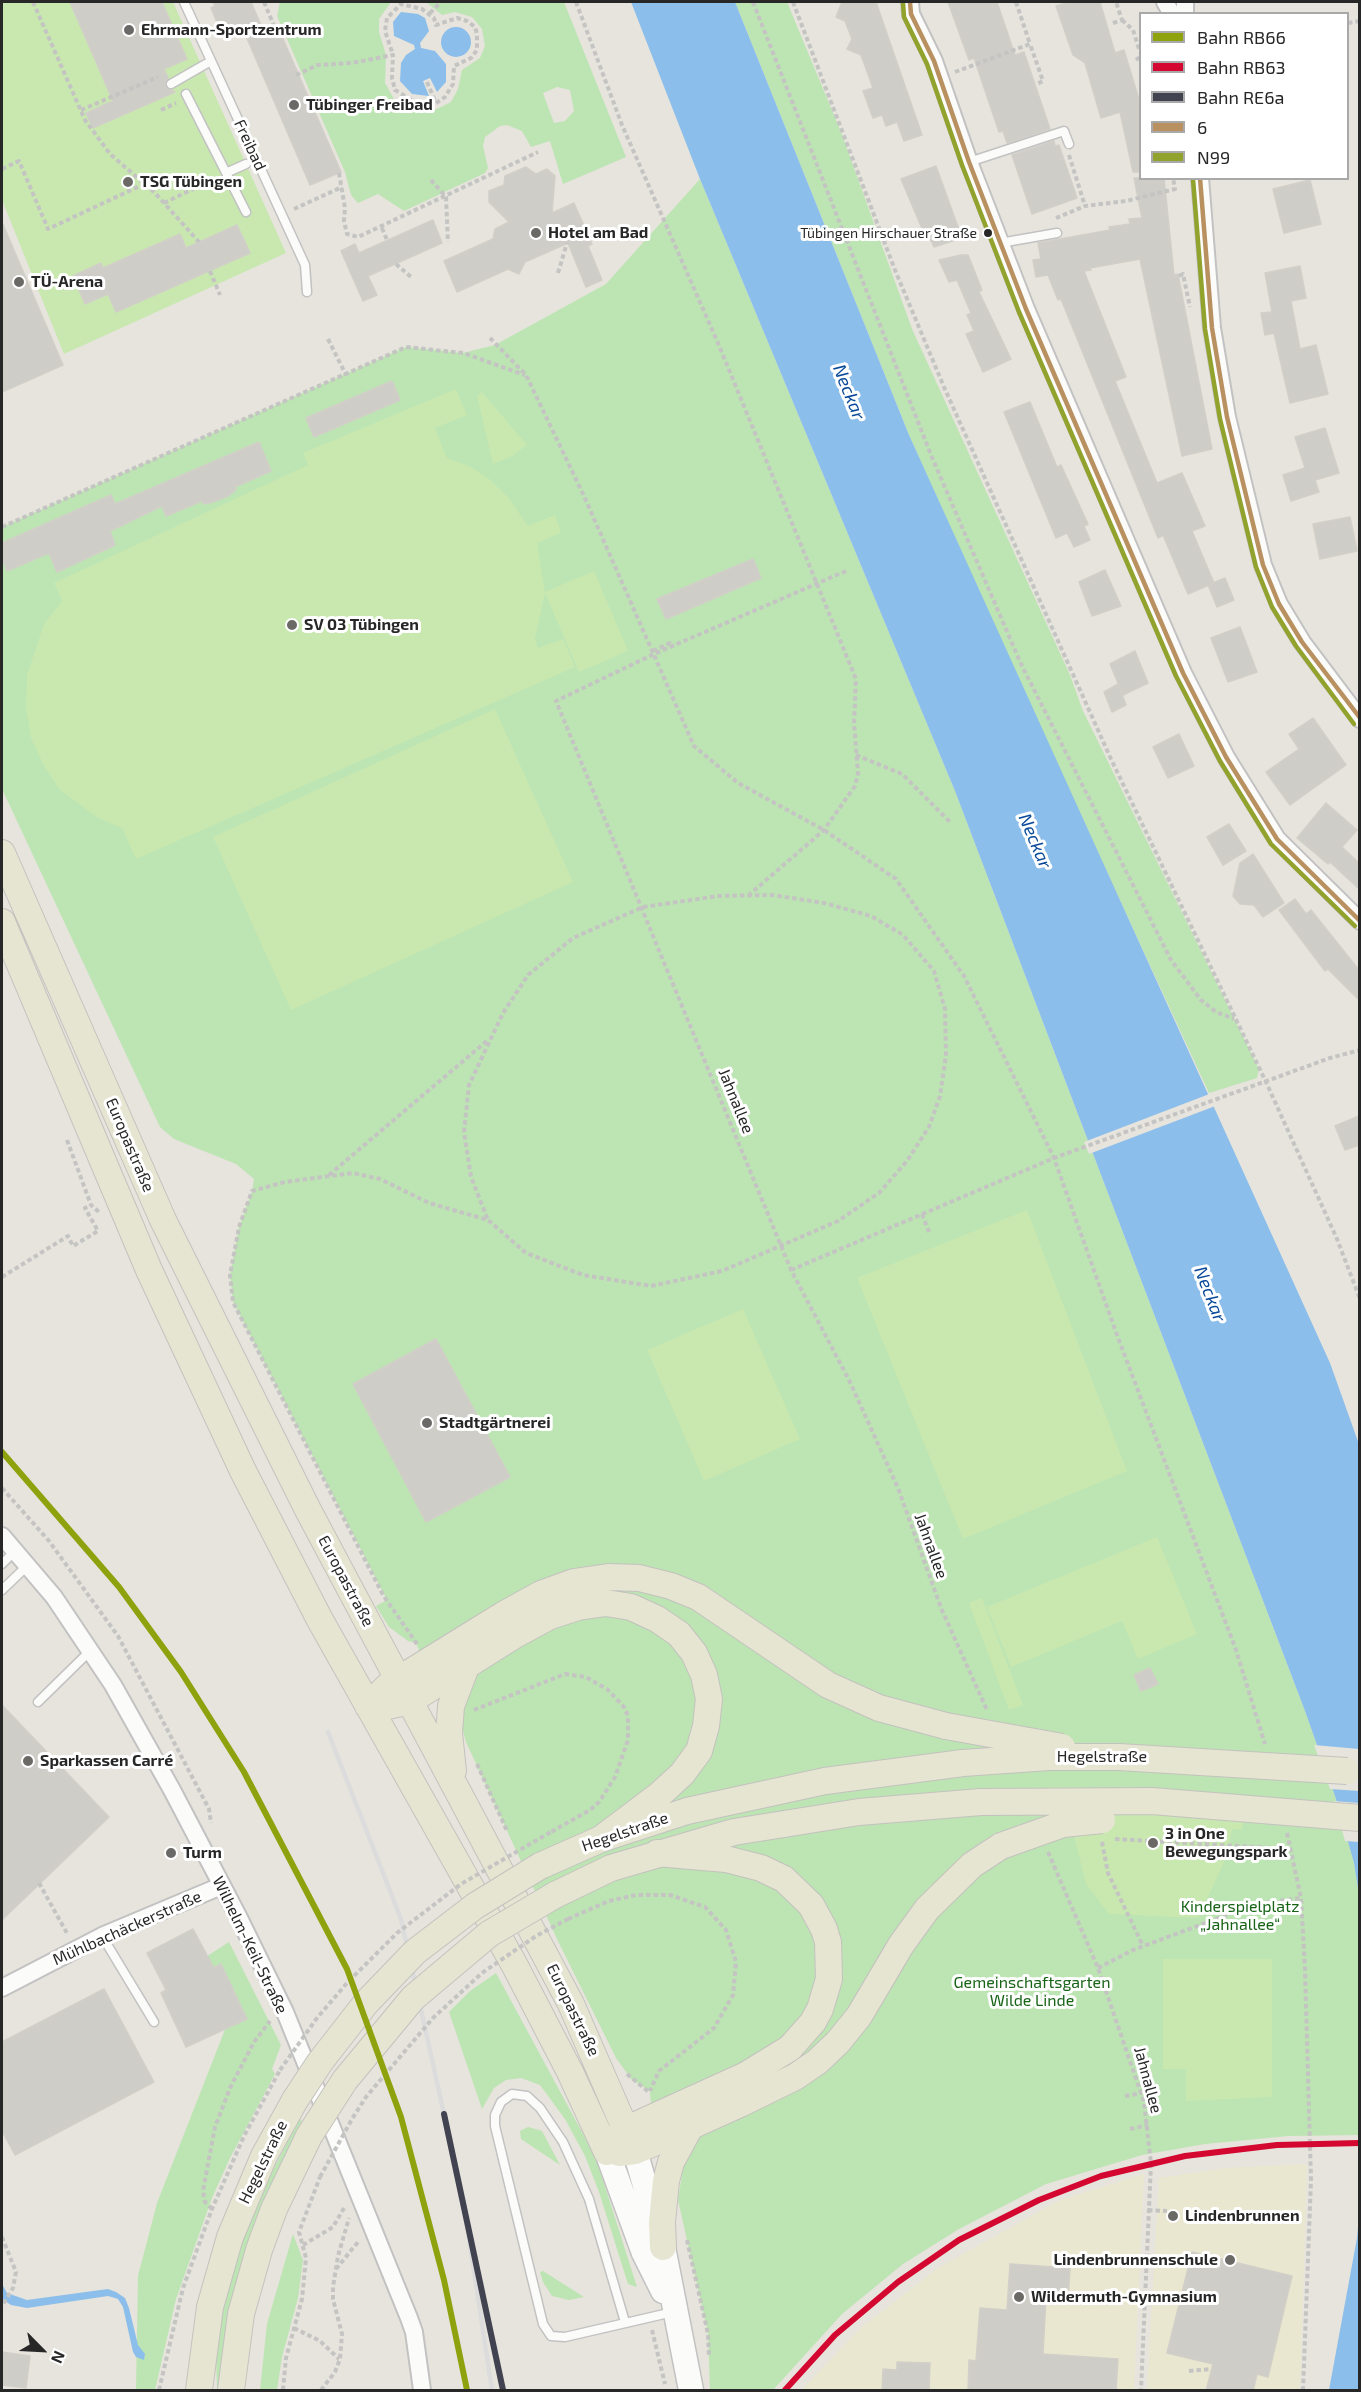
<!DOCTYPE html>
<meta charset="utf-8">
<style>
body{margin:0}
#map{position:relative;width:1361px;height:2392px;overflow:hidden;background:#e6e4dc;font-family:"Exo 2",sans-serif}
canvas{display:block}
.frame{position:absolute;inset:0;border:3px solid #272727;pointer-events:none}
.legend{position:absolute;left:1139px;top:12px;width:210px;height:168px;box-sizing:border-box;background:#fff;border:2px solid #a9a9a9;margin:0;padding:8px 10px;list-style:none;font-size:18px;color:#272727}
.legend li{display:flex;align-items:center;gap:12px;height:30px}
.legend b{width:30px;border:2px solid #a9a9a9}
.north{position:absolute;left:12px;top:2320px;width:60px;height:60px;-webkit-text-stroke:4px #fff;paint-order:stroke;rotate:114deg;font-size:16px;font-weight:700;line-height:24px;text-align:center;color:#272727}
.north::after{content:'';display:block;margin:auto;width:21px;height:27px;background:#272727;clip-path:polygon(50% 0,100% 100%,50% 72%,0 100%)}
</style>
<div id="map">
<canvas width="1361" height="2392"></canvas>
<div class="frame"></div>
<ul class="legend">
<li><b style="height:8px;background:#8ea20e"></b>Bahn RB66</li>
<li><b style="height:8px;background:#d30730"></b>Bahn RB63</li>
<li><b style="height:8px;background:#424351"></b>Bahn RE6a</li>
<li><b style="height:8px;background:#b99160"></b>6</li>
<li><b style="height:8px;background:#91a22d"></b>N99</li>
</ul>
<div class="north">N</div>
</div>
<script>
const g = document.querySelector('canvas').getContext('2d');
g.lineJoin = 'round';
function fill(path, color) { g.fillStyle = color; g.fill(path, 'evenodd'); }
const poly = rows => new Path2D(rows.map(r => 'M' + r).join(''));
function strokePath(path, color, width, dash) { g.strokeStyle = color; g.lineWidth = width; g.lineCap = dash ? 'butt' : 'round'; g.setLineDash(dash || []); g.stroke(path); }
function write(font, color, halo, rows, align = 'center') {
  g.font = font + ' "Exo 2",sans-serif'; g.lineWidth = 6; g.setLineDash([]); g.textBaseline = 'middle'; g.strokeStyle = halo; g.fillStyle = color; for (const [text, x, y, turn = 0] of rows) {
    g.save(); g.translate(x, y); g.rotate((+turn || 0) * Math.PI / 180); g.textAlign = isNaN(turn) ? turn : align; if (halo) g.strokeText(text, 0, 0); g.fillText(text, 0, 0); g.restore();
  }
}
fill(poly([
 [1307,2164,1300,2390,1147,2390,1159,2178,1226,2168],
 [1144,2174,1134,2390,801,2390,863,2326,938,2268,1060,2200]
]), '#eae7d0');
fill(poly([
 [280,2,391,2,379,19,379,32,386,55,385,83,395,101,420,111,437,109,451,102,458,89,462,70,480,58,485,46,482,29,472,17,455,12,442,15,426,2,564,2,626,157,563,184,550,141,531,147,522,131,507,125,500,126,485,137,483,146,488,168,485,173,404,211,378,194,358,203,351,195,345,172,277,16],
 [557,87,570,90,574,111,565,121,554,123,543,93],
 [735,2,787,2,841,132,912,329,1070,675,1083,711,1259,1069,1257,1078,1209,1093,1037,721,909,435],
 [700,179,955,791,1305,1711,1335,1796,1354,1863,1359,1895,1359,2135,1288,2136,1205,2144,1142,2155,1046,2184,959,2229,903,2264,842,2314,773,2390,710,2390,708,2334,678,2200,683,2168,660,2156,653,2132,650,2091,632,2080,616,2058,557,1939,466,1742,462,1727,464,1712,440,1700,416,1643,408,1641,389,1627,376,1606,387,1600,233,1302,230,1275,239,1227,252,1191,254,1179,236,1164,174,1139,160,1127,2,789,2,527,406,347,463,353,495,345,606,284],
 [229,1942,281,2045,272,2069,275,2074,230,2158,212,2198,176,2299,155,2390,136,2390,138,2276,157,2203,226,2027,201,1960],
 [496,1973,596,2158,637,2287,628,2284,599,2192,585,2156,565,2119,540,2085,521,2078,506,2080,494,2088,482,2109,449,2012,470,1991],
 [300,2118,304,2127,221,2390,217,2390,216,2353,219,2329,237,2254,269,2178],
 [528,2127,542,2131,560,2165,521,2139,520,2131],
 [293,2234,303,2260,298,2298,282,2357,277,2390,260,2390,267,2324],
 [543,2271,584,2297,569,2300,552,2296,543,2282,540,2272]
]), '#bde4b3');
fill(poly([
 [2,2,173,2,286,253,64,354,2,200],
 [456,389,467,415,435,428,447,458,469,466,488,478,508,497,528,526,555,515,561,533,537,543,545,592,594,571,628,651,579,672,545,593,535,639,538,648,563,639,575,667,136,859,122,828,98,818,59,789,43,764,31,738,26,708,27,675,44,624,62,601,54,583,308,465,303,453],
 [482,392,527,445,512,456,493,464,477,396],
 [495,709,573,882,291,1010,213,837],
 [1027,1210,1127,1471,963,1539,857,1278],
 [743,1309,800,1439,704,1481,647,1350],
 [1157,1537,1197,1634,1138,1659,1122,1621,1011,1667,987,1607],
 [982,1598,1023,1705,1009,1710,969,1603],
 [1047,1787,1139,1789,1245,1798,1242,1830,1232,1829,1227,1856,1198,1918,1109,1914,1086,1884,1070,1820,1053,1821],
 [1163,1959,1272,1959,1272,2097,1186,2101,1186,2069,1163,2069]
]), '#c8e8b0');
fill(poly([
 [631,2,735,2,909,435,1330,1363,1360,1447,1359,1895,1354,1863,1335,1796,1305,1711,955,791,700,179],
 [401,12,418,14,425,18,429,31,420,43,421,48,435,51,446,64,446,82,437,92,430,78,423,81,429,96,412,94,400,81,401,63,406,55,415,49,414,45,394,36,393,22],
 '441 42a15 15 0 1 1 30 0a15 15 0 1 1-30 0Z',
 [1359,2216,1359,2390,1329,2390,1357,2238],
 [2,2284,7,2293,27,2300,108,2289,116,2292,125,2298,129,2308,138,2345,145,2354,144,2360,136,2357,133,2352,123,2307,118,2299,108,2296,27,2308,11,2305,2,2299]
]), '#8cbeeb');
fill(poly([
 [1212,1093,1218,1105,1089,1154,1084,1142],
 [1314,1745,1359,1749,1359,1791,1330,1789],
 [1334,1801,1359,1803,1359,1842,1345,1841]
]), '#e6e4dc');
const building = poly([
 [70,2,162,2,187,59,164,69,168,78,165,87,175,92,93,128,86,113,113,101,70,2],
 [213,2,251,2,267,39,280,32,341,172,310,185,243,29,223,37,211,8,215,6,213,2],
 [842,2,876,2,922,135,904,141,897,122,886,126,882,115,873,118,863,91,873,88,861,55,847,49,852,39,845,21,836,17,842,2],
 [948,2,997,2,1015,55,1024,52,1050,129,1007,143,1003,131,999,132,974,58,969,60,948,2],
 [1071,2,1100,2,1115,53,1124,50,1140,103,1140,172,1133,172,1120,112,1101,118,1085,63,1073,55,1056,6,1071,2],
 [1054,141,1055,146,1059,145,1077,198,1032,214,1012,155,1054,141],
 [936,166,962,238,934,247,926,230,923,231,901,179,936,166],
 [526,167,536,174,547,169,555,176,552,213,574,203,592,244,588,246,602,280,586,287,568,243,525,262,519,274,508,269,457,292,444,261,493,239,495,229,509,222,489,202,489,191,504,185,505,176,526,167],
 [1134,178,1164,178,1174,275,1178,274,1212,449,1182,456,1140,259,1090,268,1091,270,1084,271,1126,377,1115,381,1157,483,1182,473,1205,526,1192,531,1214,583,1188,594,1163,535,1158,538,1061,299,1058,300,1048,275,1036,277,1033,260,1041,259,1038,243,1110,230,1109,227,1130,224,1129,219,1142,218,1134,178],
 [1310,180,1321,224,1284,233,1273,189,1310,180],
 [433,220,442,243,368,276,377,295,363,301,341,251,355,244,359,253,433,220],
 [2,222,63,365,2,392,2,222],
 [237,225,250,253,116,312,108,294,85,304,73,276,101,263,103,268,180,234,186,248,237,225],
 [961,255,968,255,982,290,979,292,1011,359,983,372,966,334,974,331,967,315,971,313,957,280,949,282,939,260,961,255],
 [1300,266,1306,298,1291,301,1300,349,1316,345,1328,394,1290,403,1274,333,1265,335,1261,313,1272,312,1265,273,1300,266],
 [392,381,400,400,314,437,306,418,392,381],
 [1030,402,1057,467,1061,465,1088,524,1084,526,1090,540,1074,547,1067,533,1056,538,1004,412,1030,402],
 [1325,428,1339,473,1315,480,1319,492,1291,501,1283,475,1305,468,1295,437,1325,428],
 [259,442,271,471,235,487,236,490,228,496,213,502,204,504,202,501,166,516,162,506,110,531,115,545,57,572,49,553,7,571,2,558,2,543,111,495,115,504,259,442],
 [1350,517,1357,551,1320,559,1313,524,1350,517],
 [753,559,761,578,666,619,657,599,753,559],
 [1105,570,1121,606,1092,616,1079,582,1105,570],
 [1225,578,1234,600,1217,607,1208,585,1225,578],
 [1240,627,1257,672,1228,682,1211,638,1240,627],
 [1135,651,1148,683,1123,695,1110,664,1135,651],
 [1118,684,1126,705,1112,712,1104,692,1118,684],
 [1313,718,1346,765,1290,805,1266,772,1299,749,1289,734,1313,718],
 [1179,734,1194,766,1168,778,1153,747,1179,734],
 [1326,803,1357,830,1342,847,1359,863,1359,889,1330,862,1328,864,1297,838,1326,803],
 [1229,824,1246,851,1223,865,1207,837,1229,824],
 [1253,854,1284,903,1263,917,1254,905,1240,904,1233,896,1240,863,1253,854],
 [1295,899,1306,914,1311,910,1359,970,1359,1000,1328,969,1325,971,1279,910,1295,899],
 [1359,1116,1359,1145,1345,1150,1335,1126,1359,1116],
 [436,1339,510,1477,426,1522,353,1384,436,1339],
 [1150,1668,1158,1684,1141,1691,1134,1675,1150,1668],
 [2,1705,109,1817,2,1920,2,1705],
 [193,1929,214,1968,221,1964,247,2019,186,2047,161,1993,166,1990,147,1953,193,1929],
 [104,1989,154,2082,15,2155,2,2131,2,2042,104,1989],
 [1192,2252,1292,2276,1268,2377,1257,2374,1253,2391,1206,2391,1213,2364,1167,2353,1192,2252],
 [1010,2264,1070,2268,1068,2300,1046,2298,1043,2354,1118,2359,1116,2391,968,2391,969,2360,976,2361,980,2308,1007,2310,1010,2264],
 [2,2352,30,2356,26,2388,2,2385,2,2352],
 [897,2362,930,2363,929,2391,882,2391,883,2369,897,2370,897,2362]
]);
fill(building, '#cfcdc7');
strokePath(building, '#d1cfc8', 1.5);
const lane = poly([
 [184,2,305,265,307,292],
 [171,84,211,61],
 [186,94,246,212],
 [969,162,1064,131,1069,144],
 [228,172,246,164],
 [1000,243,1057,233],
 [2,1564,15,1551],
 [2,1590,28,1565],
 [38,1702,90,1651],
 [102,1936,154,2022],
 [625,2322,589,2199,563,2142,540,2108,527,2096,512,2094,501,2102,495,2115,495,2126,543,2324,551,2336,565,2337,673,2312]
]);
const street = poly([
 [910,2,911,14,934,61,969,162,1026,309,1183,673,1226,757,1277,839,1360,921],
 [1165,2,1172,14],
 [1185,14,1185,2],
 [1200,178,1212,328,1227,417,1263,565,1279,604,1302,642,1360,719],
 [2,1536,54,1597,113,1685,172,1790,239,1918,285,2012,409,2318,414,2332,422,2390],
 [2,1988,102,1936,221,1886]
]);
const secondary = poly([
 [635,2151,663,2247,691,2390],
 [607,2152,644,2253,663,2291]
]);
const primary = poly([
 [2,853,163,1220,308,1510,571,2004,635,2151],
 [2,922,149,1270,243,1471,320,1620,514,1964,570,2072,607,2152],
 [368,1706,388,1686,503,1615,541,1594,574,1582,608,1577,639,1578,671,1586,698,1597,828,1685,879,1708,946,1726],
 [368,1706,383,1707,410,1701,515,1635,550,1616,578,1607,606,1603,631,1607,657,1619,679,1634,694,1653,704,1675,709,1699,706,1726,699,1751,682,1774,658,1796,601,1839],
 [453,1771,449,1733,451,1706,467,1664],
 [540,1866,601,1839,687,1811,825,1781,963,1763],
 [555,1895,611,1868,734,1832,859,1812,981,1802],
 [615,2139,627,2129,746,2075,790,2048,813,2022,820,2009,829,1979,828,1942,824,1929,811,1905,784,1879,761,1868,726,1859,657,1853],
 [619,2153,635,2151,656,2142,740,2104,795,2077,817,2062,838,2042,859,2016,901,1945,927,1909,972,1865,1001,1846],
 [663,2247,662,2222,666,2181,671,2162,690,2127],
 [199,2390,210,2307,230,2237,264,2156,295,2100],
 [231,2390,241,2314,259,2250,274,2209,309,2136]
]);
strokePath(lane, '#c3c2c2', 11);
strokePath(street, '#c3c2c2', 20);
strokePath(secondary, '#c3c2c2', 27);
strokePath(primary, '#c3c2bf', 28);
strokePath(poly([
 [33,2,85,120,110,154,155,193,199,242],
 [264,2,277,33],
 [576,2,622,125,718,343,856,679,854,723,858,773,855,786,824,830,749,895],
 [753,2,931,455,1021,664,1171,960,1201,1000,1216,1012,1234,1019],
 [793,2,895,270,944,387,1111,759,1266,1082,1337,1239,1360,1299],
 [1016,2,1030,44],
 [430,13,441,2],
 [1122,20,1133,30,1140,52],
 [1113,23,1122,20,1116,2],
 [1348,23,1360,21],
 [1136,60,1140,57],
 [955,72,1030,44,1043,81,1037,84],
 [296,75,318,65,352,63,393,55,392,78,395,90,417,103,436,103,445,97,453,84,454,66,471,58,477,50,477,34,475,27,467,21,457,18,436,25,434,18,422,9,401,4,387,18,385,31,393,55],
 [427,82,436,103],
 [81,110,158,77],
 [161,110,176,103],
 [1069,155,1085,206],
 [2,169,19,161,48,229,144,184],
 [339,173,345,208,344,221,347,234,358,237,538,152],
 [431,180,446,197,448,242],
 [164,203,214,179],
 [294,209,342,187],
 [1056,218,1085,206,1126,201,1175,189,1173,178],
 [382,228,387,240],
 [396,264,411,277],
 [210,271,220,295],
 [558,273,567,243],
 [1179,276,1183,274,1190,307],
 [490,338,526,375,584,496,694,746,738,783,824,830,896,879,964,976,1054,1158,1117,1335,1236,1650,1265,1744],
 [328,339,346,375],
 [2,527,406,347,463,353,525,375],
 [846,571,654,654,556,701,791,1270,849,1380,898,1488,941,1608,987,1710],
 [653,651,670,643,674,645],
 [856,755,902,774,951,823],
 [67,1140,91,1205,99,1212],
 [329,1175,488,1040],
 [922,1214,929,1232],
 [791,1270,1054,1158,1330,1058,1360,1050],
 [2,1277,68,1236,73,1246,98,1231,85,1208,91,1205],
 [2,1488,49,1541,118,1636,209,1809,211,1823],
 [417,1644,383,1595,233,1302,230,1275,239,1227,252,1191,285,1182,353,1173,380,1179,429,1203,488,1220,526,1253,583,1275,651,1286,722,1271,838,1221,879,1193,907,1161,929,1127,940,1096,946,1055,945,1009,934,971,903,935,871,916,824,903,772,895,718,896,643,907,573,938,528,975,503,1013,469,1085,464,1132,471,1177,488,1220],
 [474,1710,565,1674,586,1677,596,1683,607,1689,624,1707,628,1716,628,1740,615,1777,599,1802,590,1810,551,1832],
 [477,1764,507,1831],
 [1287,1833,1301,1898,1305,1969,1311,2180,1303,2390],
 [1115,1839,1291,1849],
 [1102,1842,1108,1873,1143,1946],
 [1048,1852,1098,1968,1144,2102,1151,2163,1141,2390],
 [39,1883,68,1935],
 [568,1919,609,1901,636,1895,670,1895,705,1907,726,1930,736,1962,733,1995,714,2028,659,2071,650,2091],
 [1098,1968,1133,1950,1256,1904,1301,1898],
 [627,2074,650,2093],
 [1125,2096,1142,2093],
 [1130,2129,1148,2125],
 [212,2209,205,2202,203,2191,215,2127,230,2088,254,2042,270,2021],
 [1148,2210,1167,2211],
 [2,2237,16,2272,13,2288,2,2306],
 [687,2240,708,2334,709,2356],
 [303,2245,333,2227,344,2208],
 [336,2269,358,2242],
 [294,2328,320,2341,339,2359],
 [652,2330,665,2384],
 [1189,2371,1211,2369],
 [159,2390,183,2288,212,2209,244,2136,280,2070],
 [283,2390,286,2358,302,2299,306,2258,299,2232,320,2177],
 [321,2390,335,2372,340,2359,342,2334,333,2299,333,2287,338,2256,349,2218]
]), '#c4c4c3', 4, [4.5, 3]);
strokePath(lane, '#fbfbfa', 8);
strokePath(street, '#fbfbfa', 16);
strokePath(secondary, '#fbfbfa', 24);
strokePath(primary, '#e6e5d1', 26);
strokePath(poly([
 [328,1732,401,1919,444,2114],
 [464,2205,492,2390]
]), '#dcdcdd', 4.5);
const primaryBridge = poly([
 [946,1726,1062,1747],
 [963,1763,1049,1757,1119,1757,1347,1771],
 [981,1802,1152,1801,1360,1818],
 [1001,1846,1063,1824,1102,1820],
 [295,2100,320,2062,366,2003,415,1952,475,1906,540,1866],
 [309,2136,345,2080,413,1998,489,1934,555,1895]
]);
strokePath(primaryBridge, '#c3c2bf', 28, []);
strokePath(poly([
 [280,2070,317,2018,347,1983,397,1933,461,1884,551,1832],
 [320,2177,352,2119,366,2097,433,2018,482,1973,536,1936,568,1919]
]), '#c4c4c3', 4, [4.5, 3]);
strokePath(primaryBridge, '#e6e5d1', 26);
strokePath(poly([
 [910,2,911,14,934,61,969,162,1026,309,1183,673,1226,757,1277,839,1360,921],
 [1200,178,1212,328,1227,417,1263,565,1279,604,1302,642,1360,718]
]), '#b99160', 4.5);
strokePath(poly([
 [903,3,904,17,927,64,962,165,1019,312,1176,676,1220,761,1271,844,1355,926],
 [1193,179,1205,329,1220,419,1256,567,1272,607,1296,646,1354,724]
]), '#91a22d', 4.5);
strokePath(poly([
 [2,1452,119,1587,181,1672,244,1772,347,1969,401,2117,444,2280,467,2390]
]), '#8ea20e', 6);
strokePath(poly([
 [785,2390,835,2335,898,2282,959,2240,1039,2200,1101,2176,1185,2156,1277,2145,1360,2143]
]), '#d30730', 6);
strokePath(poly([
 [444,2114,503,2390]
]), '#424351', 6);
for (const [x, y, r, color] of [
 [129,30,6,"#6a6966"],
 [294,105,6,"#6a6966"],
 [128,182,6,"#6a6966"],
 [536,233,6,"#6a6966"],
 [988,233,5,"#272727"],
 [19,282,6,"#6a6966"],
 [292,625,6,"#6a6966"],
 [427,1423,6,"#6a6966"],
 [28,1761,6,"#6a6966"],
 [1153,1843,6,"#6a6966"],
 [171,1853,6,"#6a6966"],
 [1173,2216,6,"#6a6966"],
 [1230,2260,6,"#6a6966"],
 [1019,2297,6,"#6a6966"]
]) { const dot = new Path2D(); dot.arc(x, y, r, 0, 2 * Math.PI); g.fillStyle = color; g.fill(dot); strokePath(dot, '#fff', 2); }
write('14px', '#272727', '#fff', [
 ["Tübingen Hirschauer Straße",977,233]
], 'right');
write('bold 16px', '#272727', '#fff', [
 ["Ehrmann-Sportzentrum",141,30],
 ["Tübinger Freibad",306,105],
 ["TSG Tübingen",140,182],
 ["Hotel am Bad",548,233],
 ["TÜ-Arena",31,282],
 ["SV 03 Tübingen",304,625],
 ["Stadtgärtnerei",439,1423],
 ["Sparkassen Carré",40,1761],
 ["3 in One",1165,1834],
 ["Bewegungspark",1165,1852],
 ["Turm",183,1853],
 ["Lindenbrunnen",1185,2216],
 ["Lindenbrunnenschule",1218,2260,"right"],
 ["Wildermuth-Gymnasium",1031,2297]
], 'left');
write('16px', '#272727', '#fff', [
 ["Freibad",250,145,65],
 ["Jahnallee",736,1101,68],
 ["Europastraße",130,1145,67],
 ["Jahnallee",931,1546,70],
 ["Europastraße",346,1581,62],
 ["Hegelstraße",1102,1757],
 ["Hegelstraße",625,1832,-19],
 ["Mühlbachäckerstraße",127,1928,-24],
 ["Wilhelm-Keil-Straße",250,1945,64],
 ["Europastraße",573,2010,64],
 ["Jahnallee",1148,2080,75],
 ["Hegelstraße",263,2162,-64]
]);
write('16px', '#176417', '#fff', [
 ["Kinderspielplatz",1240,1907],
 ["„Jahnallee“",1240,1925],
 ["Gemeinschaftsgarten",1032,1983],
 ["Wilde Linde",1032,2001]
]);
write('italic 18px', '#094999', '#fff', [
 ["Neckar",849,392,68],
 ["Neckar",1035,841,67],
 ["Neckar",1210,1294,69]
]);
</script>
